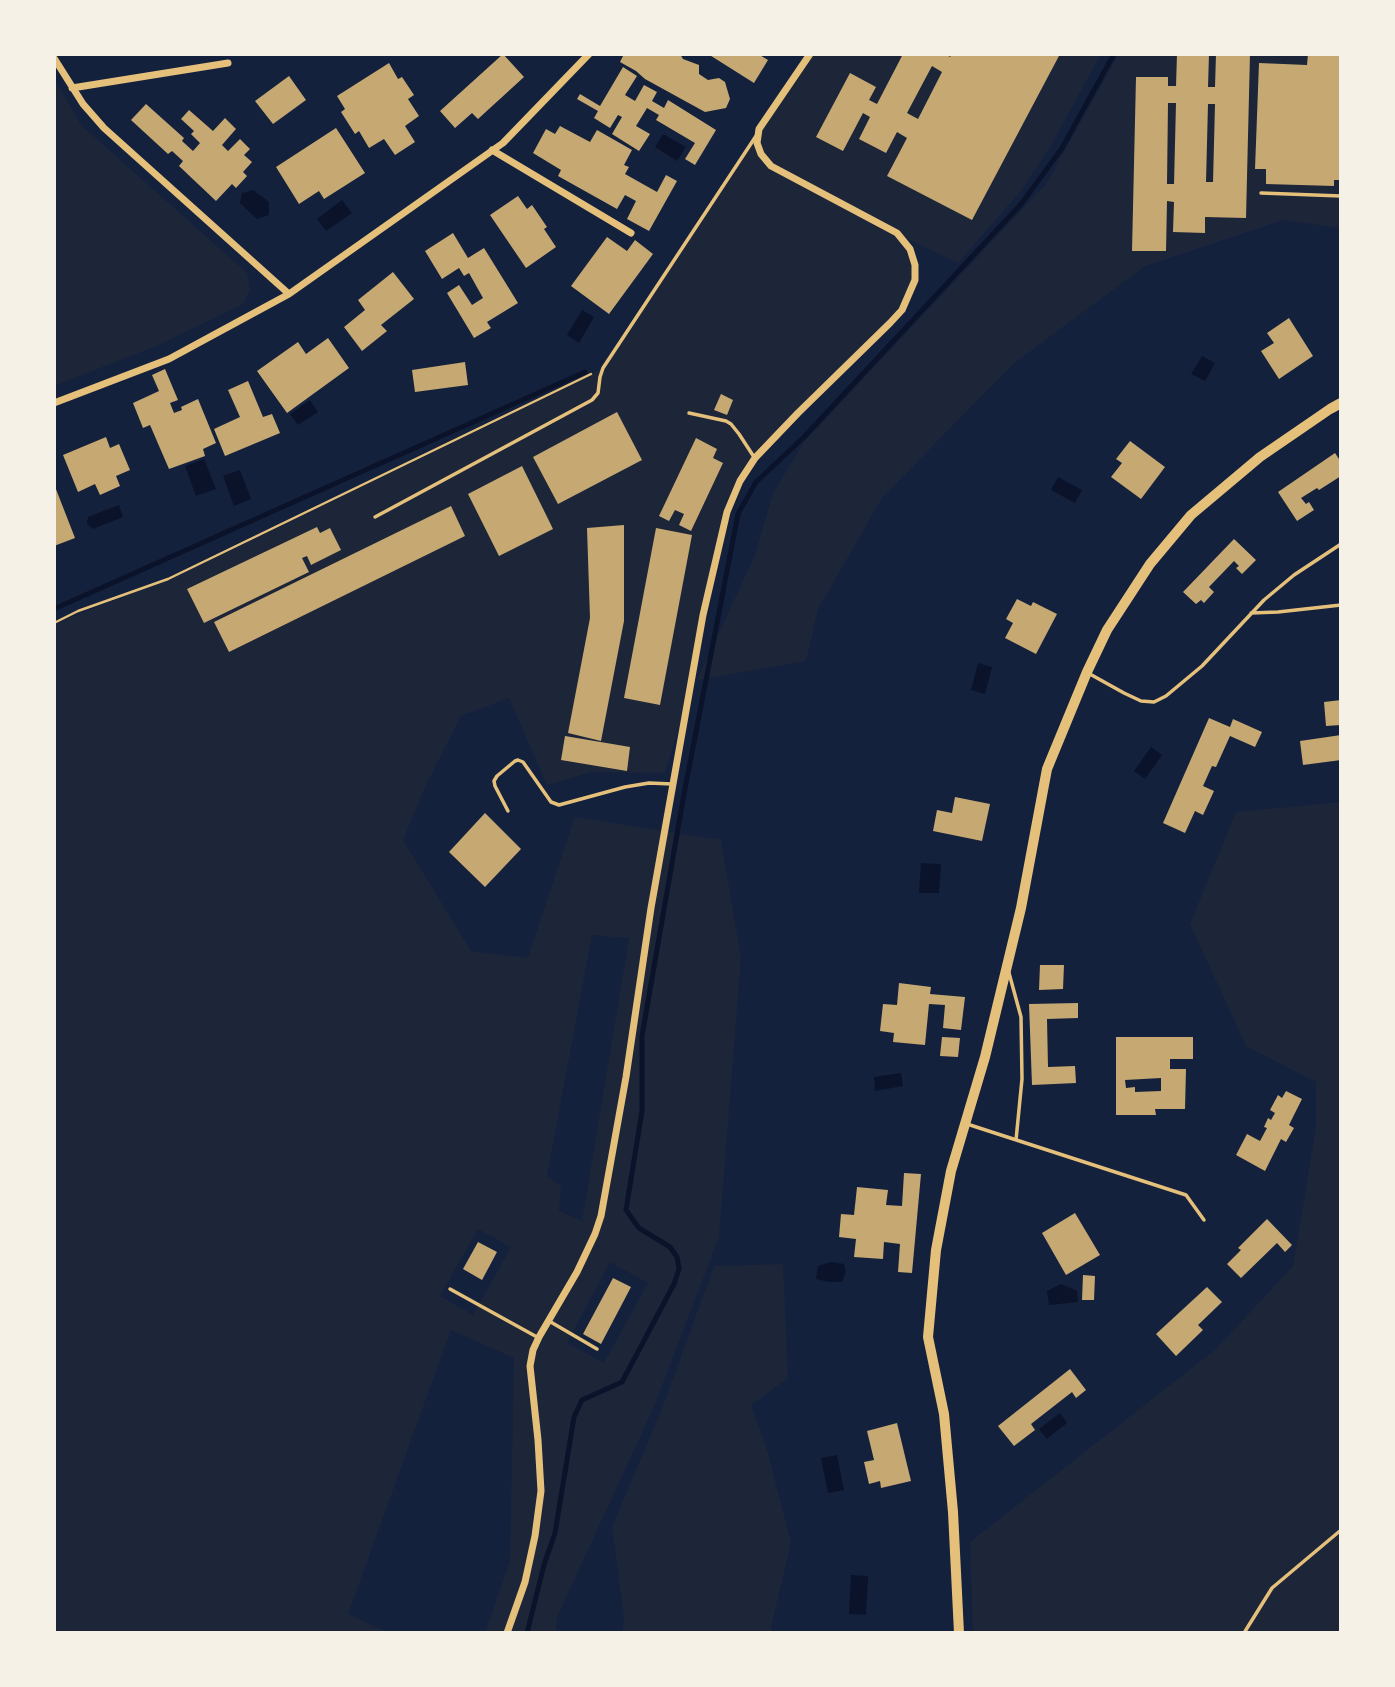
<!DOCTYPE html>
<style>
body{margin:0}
#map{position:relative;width:1395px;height:1687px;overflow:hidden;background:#14213d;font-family:Manrope,sans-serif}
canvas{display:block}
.frame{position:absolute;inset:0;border:56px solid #f6f1e7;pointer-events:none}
</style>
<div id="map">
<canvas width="1395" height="1687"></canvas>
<div class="frame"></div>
</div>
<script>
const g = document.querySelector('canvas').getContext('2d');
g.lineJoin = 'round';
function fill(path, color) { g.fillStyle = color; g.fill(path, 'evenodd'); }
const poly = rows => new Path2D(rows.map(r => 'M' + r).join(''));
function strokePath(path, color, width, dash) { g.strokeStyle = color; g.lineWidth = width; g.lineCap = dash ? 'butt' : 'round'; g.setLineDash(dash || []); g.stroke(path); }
fill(poly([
 [810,54,1101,54,1049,149,1020,192,958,263,899,235,909,251,914,265,913,281,901,309,760,451,727,510,689,694,665,773,591,772,547,785,509,698,461,716,425,787,403,840,471,951,528,958,575,817,721,840,741,957,719,1237,653,1409,557,1617,556,1633,485,1633,510,1561,514,1358,451,1330,348,1614,389,1633,54,1633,54,624,168,579,603,368],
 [592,935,629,938,582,1221,559,1211,561,1186,547,1176],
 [478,1229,511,1247,473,1315,440,1296],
 [610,1262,648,1283,604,1363,567,1343],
 [1119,54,1341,54,1341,228,1283,220,1145,266,1013,364,882,498,818,609,806,661,697,680,755,555,773,493,804,442,1046,184],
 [54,78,81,125,247,273,250,289,243,304,159,345,54,386],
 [1341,802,1341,1633,973,1633,970,1542,1216,1349,1293,1266,1316,1127,1316,1082,1246,1046,1190,924,1236,812],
 [783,1264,788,1378,751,1405,768,1453,791,1543,771,1627,773,1633,622,1633,624,1617,612,1527,663,1406,714,1266]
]), '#1d2539');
fill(poly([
 [663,134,686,147,677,161,655,147],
 [253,190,269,202,269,215,257,219,240,203,242,193],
 [342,200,352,213,326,231,317,219],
 [582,310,594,317,579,343,567,335],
 [1202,356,1215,363,1205,381,1191,374],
 [310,400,318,412,298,425,290,414],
 [204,459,216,489,196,496,185,466],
 [240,470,251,499,234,506,223,476],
 [1058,477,1082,490,1075,503,1051,490],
 [119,505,123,517,93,529,87,524,88,517],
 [978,663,992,667,985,694,971,690],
 [1151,747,1162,755,1145,779,1134,771],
 [921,863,941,864,939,893,919,893],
 [901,1073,903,1086,875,1091,874,1077],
 [831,1262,844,1264,846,1272,842,1282,829,1282,816,1279,818,1266],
 [1061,1284,1077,1291,1078,1302,1049,1305,1047,1291],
 [1060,1413,1067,1423,1047,1439,1039,1429],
 [837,1455,844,1490,828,1493,821,1458],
 [851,1575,868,1576,866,1615,849,1614]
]), '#0b132b');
strokePath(poly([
 [54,609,585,372],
 [527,1633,544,1565,555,1533,574,1417,582,1400,622,1382,674,1284,679,1269,677,1257,670,1247,639,1228,626,1210,642,1111,642,1036,684,794,738,514,756,482,804,437,1022,203,1062,148,1114,54]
]), '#0b132b', 5);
fill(poly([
 [503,54,524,77,478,119,472,113,455,128,440,111],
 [624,54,680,54,683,59,699,65,699,74,708,80,719,78,725,82,730,99,726,108,705,112,645,79,636,71,620,62],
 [708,54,758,54,768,60,754,83],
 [903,54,946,54,950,57,952,54,1060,54,972,220,887,176,907,138,897,132,886,153,859,139,870,117,863,113,843,151,816,137,850,73,876,87,869,100,877,104],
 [932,66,942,72,918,119,907,113],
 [1177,54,1209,54,1208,87,1215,87,1216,54,1250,54,1246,218,1205,217,1205,233,1173,232,1174,202,1167,201,1166,251,1132,251,1136,77,1168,77,1168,86,1176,86],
 [1168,103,1176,103,1174,184,1167,184],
 [1208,104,1215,104,1213,182,1206,182],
 [1308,54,1341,54,1341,180,1334,180,1334,186,1266,184,1266,169,1255,169,1259,63,1307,65],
 [389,63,398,79,402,77,414,95,408,99,419,116,405,126,415,142,395,155,384,139,369,148,359,131,355,134,341,112,345,109,337,96],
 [623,67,637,76,625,95,635,101,644,85,657,92,652,101,664,108,668,100,716,130,695,165,685,159,695,143,656,120,659,115,647,108,636,126,650,134,639,151,612,134,622,117,618,115,610,128,594,118,598,111,577,99,580,94,600,106],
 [289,76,306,100,273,124,255,101],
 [146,104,184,138,182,141,193,151,200,143,191,134,194,131,181,119,189,110,213,131,225,118,236,129,222,145,228,151,240,139,250,149,244,155,252,162,243,172,247,176,236,188,232,184,216,201,179,166,183,161,172,151,168,154,131,120],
 [560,126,590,142,597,130,632,150,624,165,629,167,625,174,657,192,666,175,677,181,649,231,627,219,636,201,625,195,617,209,558,176,561,170,533,153,546,129,555,134],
 [336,128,365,173,324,199,319,191,299,204,276,167],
 [518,196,527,209,532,205,547,227,544,229,556,247,526,268,490,215],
 [453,233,468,258,484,248,518,303,487,322,491,328,474,338,447,293,459,285,472,305,483,298,469,273,464,276,459,268,442,279,425,251],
 [607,237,627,251,635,240,653,254,609,314,571,286],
 [393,272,414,299,381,325,387,331,362,351,344,327,365,310,358,300],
 [1289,318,1313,356,1279,379,1261,351,1274,343,1267,333],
 [328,338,349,368,287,413,257,371,298,342,306,354],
 [465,362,468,385,415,392,412,370],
 [165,369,178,400,170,403,174,413,182,410,181,407,198,399,216,443,203,449,205,456,169,469,150,425,143,428,133,403,159,391,152,375],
 [248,381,263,417,272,414,280,433,225,456,214,429,240,417,228,390],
 [721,394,733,400,727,415,714,410],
 [617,412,642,460,558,504,533,457],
 [106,437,110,448,119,444,130,470,116,476,120,486,100,495,95,484,78,492,63,455],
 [696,438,717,449,713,458,723,463,691,531,679,525,684,514,675,510,669,521,659,516],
 [1130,441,1165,467,1141,499,1111,477,1122,463,1116,459],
 [1335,453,1341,462,1341,476,1319,490,1317,488,1301,498,1306,504,1309,502,1314,510,1297,521,1278,492],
 [522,466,553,529,499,556,468,494],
 [54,484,75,538,54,546],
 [451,506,465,536,229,652,214,622],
 [624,525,624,621,601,741,568,733,590,618,587,528],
 [317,527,320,533,330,528,341,550,311,565,307,556,302,558,309,572,204,623,187,589],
 [656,528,692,535,660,705,624,698],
 [1234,539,1256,560,1242,574,1236,568,1239,566,1234,561,1209,587,1214,592,1204,603,1201,600,1196,604,1183,592],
 [1017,599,1031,606,1033,602,1057,614,1036,654,1005,638,1013,623,1006,619],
 [1341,700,1341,725,1326,726,1324,702],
 [1209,718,1230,727,1233,719,1262,732,1255,747,1230,736,1216,767,1212,766,1203,786,1214,791,1203,815,1195,811,1185,833,1163,823],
 [1341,735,1341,760,1303,765,1300,741],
 [565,736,630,747,627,771,561,760],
 [955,797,990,804,982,841,933,831,937,810,952,813],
 [485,813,521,849,485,887,449,852],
 [1040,965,1064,965,1063,989,1039,990],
 [899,983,931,987,930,994,965,997,961,1030,943,1028,945,1005,929,1004,925,1045,893,1042,894,1033,880,1031,883,1004,897,1005],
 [1078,1003,1078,1018,1047,1019,1048,1067,1075,1066,1076,1083,1032,1085,1029,1004],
 [942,1037,960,1038,958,1057,940,1056],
 [1116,1037,1193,1037,1193,1059,1170,1059,1170,1069,1186,1069,1185,1109,1155,1109,1156,1115,1116,1115],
 [1161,1078,1161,1091,1135,1092,1135,1087,1126,1088,1125,1080],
 [1286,1091,1302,1099,1289,1125,1294,1128,1286,1142,1281,1139,1265,1171,1236,1155,1247,1134,1260,1141,1267,1128,1264,1127,1268,1118,1271,1120,1275,1113,1270,1110,1278,1095,1282,1098],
 [904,1173,921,1174,912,1273,898,1272,900,1244,884,1242,883,1259,854,1257,856,1239,839,1237,841,1214,854,1215,857,1187,888,1190,886,1205,902,1206],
 [1075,1213,1100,1255,1066,1275,1042,1233],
 [1267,1219,1292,1245,1285,1252,1277,1243,1241,1278,1227,1264,1241,1250,1238,1248],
 [478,1242,497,1252,482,1280,463,1269],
 [1083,1275,1095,1276,1094,1300,1082,1300],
 [613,1278,631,1287,601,1344,583,1334],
 [1207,1287,1222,1302,1198,1325,1203,1330,1176,1356,1156,1334],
 [1070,1369,1086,1390,1076,1398,1072,1392,1031,1424,1035,1430,1014,1446,998,1426],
 [897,1423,911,1481,881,1488,880,1481,869,1484,864,1462,874,1460,867,1431]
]), '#c6a872');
strokePath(poly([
 [54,623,78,611,168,579,591,374]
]), '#e5c07b', 2.5);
strokePath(poly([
 [1261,193,1341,196],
 [689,413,726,421,731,424,739,434,754,457],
 [375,517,592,400,598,393,600,377,603,368,756,136],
 [1251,613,1278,612,1341,605],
 [1088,673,1124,693,1141,701,1154,702,1166,696,1202,666,1264,600,1294,575,1341,544],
 [508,811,495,786,494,781,497,776,515,761,518,760,523,762,551,802,559,805,625,787,649,783,672,784],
 [1009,973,1021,1017,1022,1079,1016,1140],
 [967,1124,1186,1195,1204,1220],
 [450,1289,537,1337],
 [549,1321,597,1349],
 [1244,1633,1272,1588,1341,1530]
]), '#e5c07b', 3.5);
strokePath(poly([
 [54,58,83,104,104,128,289,294],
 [72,88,228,63],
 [492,150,631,233],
 [54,403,169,359,289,294,503,143,589,54],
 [507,1633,525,1582,535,1536,541,1491,538,1440,530,1366,533,1350,539,1337,577,1272,595,1234,601,1216,626,1077,651,908,703,615,727,512,740,481,755,458,798,413,890,323,902,310,915,280,915,265,910,249,897,233,771,166,761,154,757,143,759,129,810,54]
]), '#e5c07b', 7);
strokePath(poly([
 [959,1633,953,1512,944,1414,928,1337,936,1250,951,1171,985,1057,1021,908,1047,769,1087,672,1107,630,1150,564,1191,515,1260,457,1330,409,1341,403]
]), '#e5c07b', 10);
</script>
